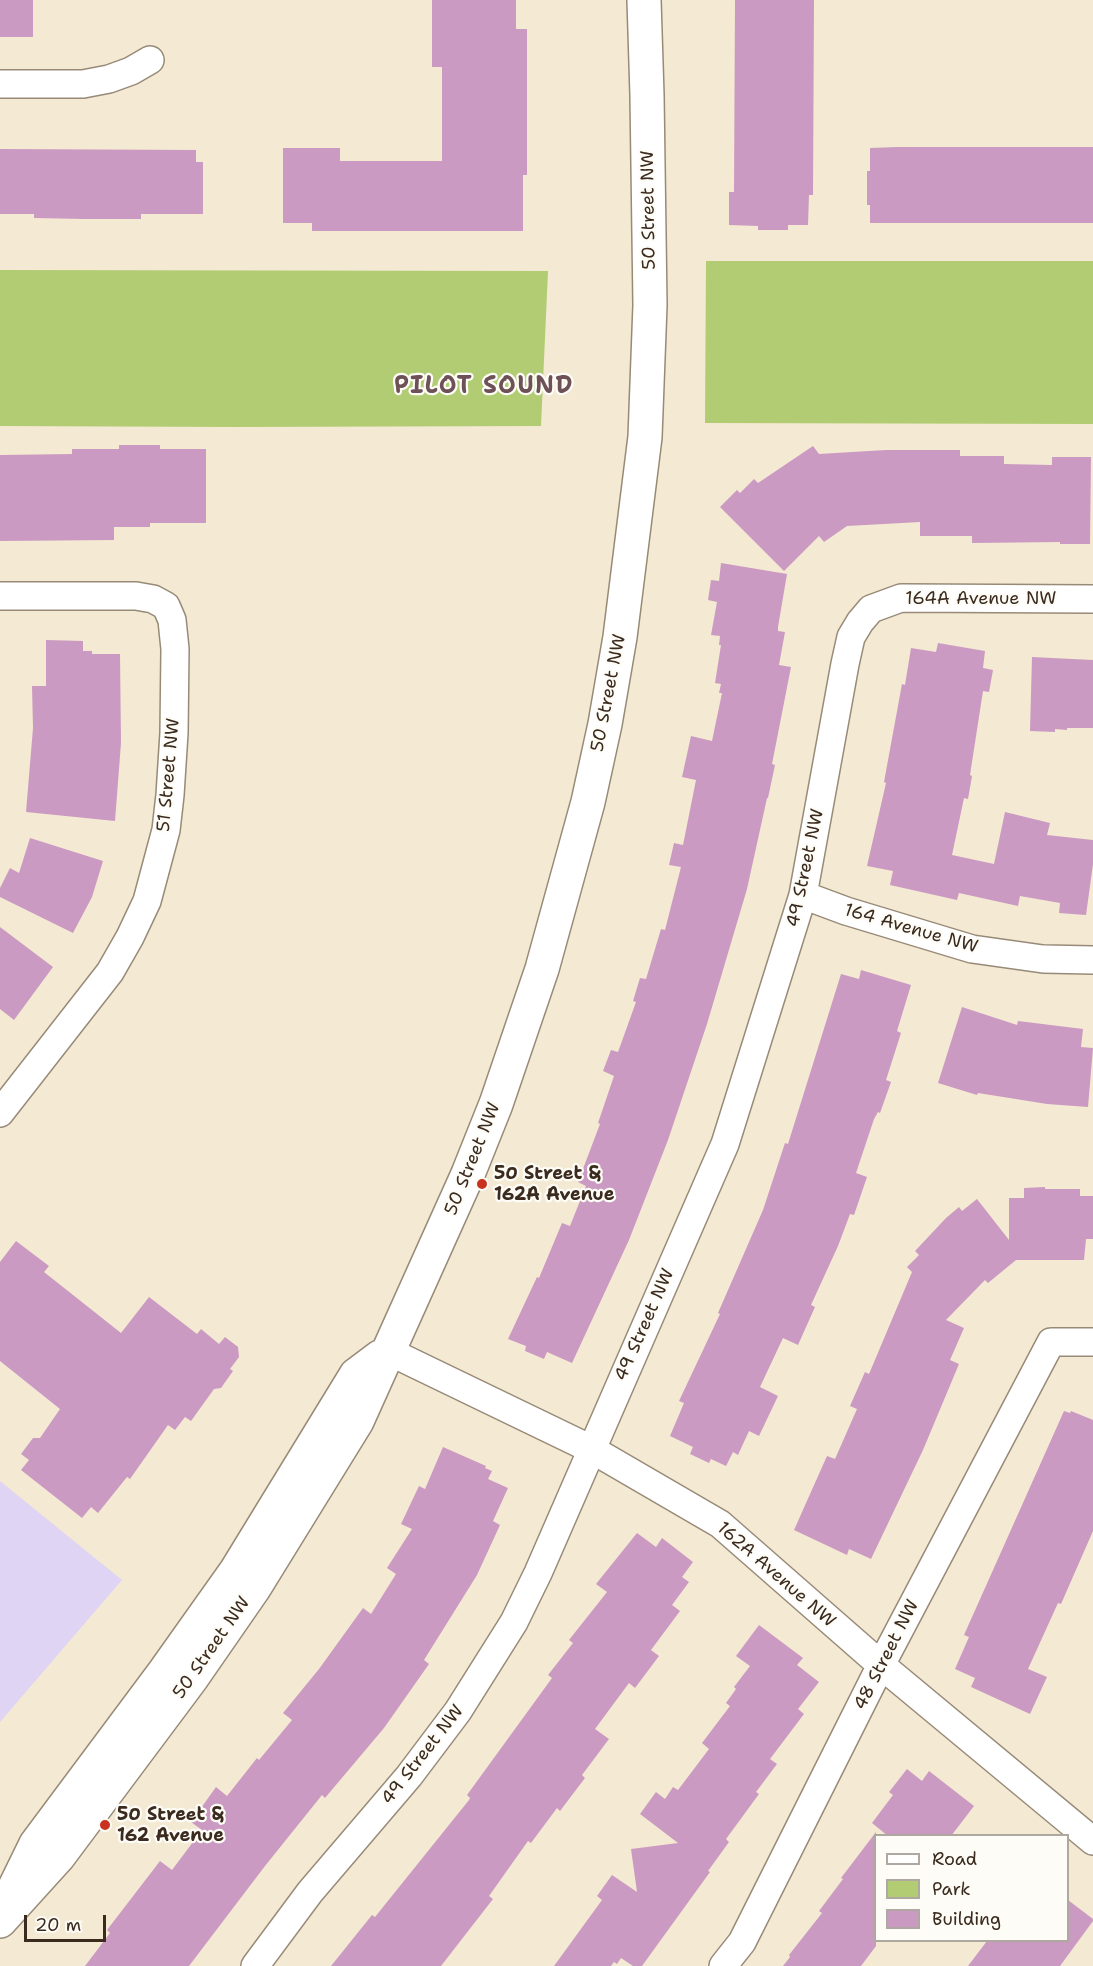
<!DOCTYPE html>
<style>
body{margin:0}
#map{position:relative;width:1093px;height:1966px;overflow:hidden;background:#f4e9d2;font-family:"Shantell Sans",sans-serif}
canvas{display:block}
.legend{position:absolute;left:874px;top:1834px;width:195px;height:108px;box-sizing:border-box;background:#fdfcf7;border:2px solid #afa8a0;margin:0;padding:8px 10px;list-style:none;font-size:18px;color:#3b2a1e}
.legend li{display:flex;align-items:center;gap:12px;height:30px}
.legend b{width:30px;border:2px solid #afa8a0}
.scale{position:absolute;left:24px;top:1915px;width:82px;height:27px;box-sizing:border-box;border:3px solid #3b2a1e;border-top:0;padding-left:8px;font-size:18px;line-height:21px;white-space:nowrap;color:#3b2a1e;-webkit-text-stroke:4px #fdfcf7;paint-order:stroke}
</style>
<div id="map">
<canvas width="1093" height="1966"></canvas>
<ul class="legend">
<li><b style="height:8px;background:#fff"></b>Road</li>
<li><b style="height:16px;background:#b1cc72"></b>Park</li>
<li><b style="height:16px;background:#cb9ac2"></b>Building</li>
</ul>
<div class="scale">20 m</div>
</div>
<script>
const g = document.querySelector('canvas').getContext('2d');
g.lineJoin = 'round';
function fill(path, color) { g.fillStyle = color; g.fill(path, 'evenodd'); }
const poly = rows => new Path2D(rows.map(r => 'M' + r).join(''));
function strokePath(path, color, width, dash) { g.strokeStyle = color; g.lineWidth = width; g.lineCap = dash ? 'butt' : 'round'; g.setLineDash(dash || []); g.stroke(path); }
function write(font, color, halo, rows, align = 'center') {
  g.font = font + ' "Shantell Sans",sans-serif'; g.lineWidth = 4.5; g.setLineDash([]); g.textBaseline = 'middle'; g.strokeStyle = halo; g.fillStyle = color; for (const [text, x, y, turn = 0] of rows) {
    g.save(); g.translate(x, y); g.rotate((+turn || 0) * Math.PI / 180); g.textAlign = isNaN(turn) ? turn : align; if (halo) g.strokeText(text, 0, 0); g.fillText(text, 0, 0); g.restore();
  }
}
fill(poly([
 [0,1481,122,1580,0,1722]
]), '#e0d4f4');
fill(poly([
 [706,261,1093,261,1093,424,705,423],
 [0,270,548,271,541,426,235,427,0,426]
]), '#b1cc72');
fill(poly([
 [0,0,33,0,33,37,0,37],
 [432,0,516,0,516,29,527,29,527,175,523,175,523,231,312,231,312,223,283,223,283,148,340,148,340,161,442,161,442,67,432,67],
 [735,0,814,0,813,195,809,195,808,225,788,225,788,230,758,230,758,226,729,225,729,192,734,192],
 [897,147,1093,147,1093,223,870,223,870,205,867,205,867,171,870,171,870,148],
 [0,149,196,150,196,162,203,162,203,214,141,214,141,219,84,219,34,218,34,214,0,214],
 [119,445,160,445,160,449,206,449,206,523,150,523,150,527,114,527,114,540,0,541,0,455,72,454,72,449,119,449],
 [813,446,819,454,886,450,960,450,960,456,1004,456,1004,464,1052,465,1052,457,1091,457,1090,544,1060,544,1060,542,972,543,972,536,920,536,920,522,847,526,824,542,819,536,784,571,720,507,737,490,740,493,754,479,758,483],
 [721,563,787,574,778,627,778,631,785,632,779,665,791,667,772,764,775,765,768,798,767,798,747,889,707,1024,668,1140,629,1240,572,1363,547,1352,544,1359,525,1351,526,1346,508,1339,537,1277,539,1278,562,1223,570,1226,586,1186,578,1182,600,1124,598,1123,614,1076,603,1071,611,1050,618,1052,636,1002,633,1001,640,978,646,979,661,929,665,930,681,867,669,865,674,843,683,845,696,780,682,777,691,736,712,741,722,693,719,693,721,684,715,683,721,645,719,645,720,636,711,635,717,602,708,600,711,580,719,581],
 [46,640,83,641,83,651,92,651,92,654,120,654,121,743,115,821,26,812,33,728,32,686,46,686],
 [938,643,985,651,983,668,993,670,989,692,983,691,970,775,972,776,968,799,964,798,952,855,994,864,1005,812,1050,823,1047,835,1093,840,1093,864,1086,915,1059,913,1060,903,1020,896,1018,906,959,893,957,900,890,885,893,871,867,866,886,783,884,782,902,684,905,685,911,648,936,652],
 [1032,657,1093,660,1093,728,1067,728,1067,730,1055,729,1055,732,1030,731],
 [30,838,103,861,92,897,73,933,0,897,0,888,10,868,19,873],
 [0,927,53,967,14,1020,0,1009],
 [861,970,911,985,897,1031,901,1033,886,1080,891,1082,880,1113,878,1112,874,1119,856,1173,867,1177,854,1215,850,1214,838,1246,811,1305,815,1307,798,1345,783,1338,760,1387,778,1396,759,1436,749,1431,738,1455,733,1452,726,1466,711,1459,709,1463,690,1454,693,1447,670,1436,684,1403,679,1401,720,1314,718,1313,763,1210,785,1143,788,1144,841,974,859,979],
 [962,1007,1017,1025,1018,1021,1083,1029,1081,1047,1093,1048,1088,1107,1047,1104,978,1093,977,1095,938,1083],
 [1045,1187,1045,1189,1080,1189,1080,1196,1093,1196,1093,1239,1086,1239,1084,1260,1016,1260,988,1283,985,1280,946,1320,964,1328,950,1360,959,1364,923,1450,871,1559,849,1549,847,1555,794,1530,827,1456,835,1459,857,1409,850,1406,865,1372,869,1374,912,1272,907,1267,919,1255,915,1251,946,1218,959,1207,962,1211,977,1199,1009,1240,1009,1198,1024,1198,1024,1188],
 [16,1241,49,1266,44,1272,121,1333,149,1297,197,1334,201,1329,219,1344,225,1337,238,1347,239,1357,230,1369,233,1371,221,1388,214,1389,191,1421,185,1417,175,1430,168,1425,130,1479,127,1477,98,1513,91,1507,82,1518,21,1470,29,1460,21,1454,33,1438,40,1438,60,1409,0,1361,0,1262],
 [1064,1411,1070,1413,1071,1411,1093,1420,1093,1531,1061,1604,1058,1603,1028,1669,1047,1677,1030,1714,971,1687,975,1678,955,1669,969,1637,964,1635],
 [443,1447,486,1466,485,1468,492,1471,488,1479,508,1488,493,1521,500,1525,477,1575,424,1660,429,1664,384,1728,325,1798,322,1795,265,1866,189,1966,85,1966,110,1933,107,1930,160,1861,172,1870,202,1830,191,1822,216,1787,227,1796,257,1758,259,1760,292,1720,283,1713,319,1669,363,1608,371,1614,396,1574,387,1568,412,1529,401,1524,419,1486,425,1489],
 [637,1533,656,1547,662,1538,693,1562,682,1577,689,1582,672,1605,680,1611,651,1650,659,1656,635,1688,629,1683,595,1729,609,1739,582,1775,585,1778,560,1811,557,1808,531,1843,528,1841,489,1896,493,1899,441,1966,331,1966,372,1915,375,1917,469,1800,470,1798,467,1795,552,1678,548,1675,573,1643,569,1640,607,1592,596,1584],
 [759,1625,803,1658,797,1665,819,1682,798,1709,804,1714,770,1759,777,1764,756,1792,759,1794,726,1839,729,1842,708,1871,710,1872,642,1966,633,1966,621,1958,617,1964,614,1962,611,1966,554,1966,602,1900,597,1896,612,1875,637,1892,631,1849,678,1843,640,1814,656,1792,665,1799,673,1787,678,1790,709,1749,702,1743,730,1706,726,1703,736,1689,734,1687,750,1666,736,1656],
 [907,1769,922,1781,929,1771,974,1806,951,1836,888,1836,872,1823,893,1795,889,1792],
 [876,1832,876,1946,861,1966,783,1966,790,1957,789,1955,822,1913,819,1911,843,1879,841,1878],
 [1068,1900,1093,1919,1093,1921,1060,1966,968,1966,987,1941,1068,1941]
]), '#cb9ac2');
const minor = poly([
 [0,84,83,84,109,79,131,71,150,60],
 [0,596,136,596,153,599,166,606,172,620,175,649,174,733,170,795,166,830,147,901,130,937,110,972,0,1113],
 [803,895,846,911,972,949,1043,959,1093,960],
 [388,1351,591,1449,720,1524,881,1665,1093,1841],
 [255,1966,310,1892,409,1776,458,1711,514,1622,538,1573,725,1144,803,895,845,664,851,637,860,622,871,609,901,598,1093,599],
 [723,1966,742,1942,881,1665,1051,1342,1093,1342]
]);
const secondary = poly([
 [13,1891,36,1844,165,1671,236,1571,356,1375,380,1357],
 [0,1921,58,1857,191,1679,254,1588,357,1421,468,1174,496,1104,542,969,588,802,605,724,620,637,645,437,650,305,647,95,644,0]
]);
strokePath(minor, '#988a78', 30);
strokePath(secondary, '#988a78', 36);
strokePath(minor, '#fff', 27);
strokePath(secondary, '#fff', 33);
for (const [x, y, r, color] of [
 [482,1184,6,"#c8321e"],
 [105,1825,6,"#c8321e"]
]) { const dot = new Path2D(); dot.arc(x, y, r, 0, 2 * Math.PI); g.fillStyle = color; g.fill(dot); strokePath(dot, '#fdfcf7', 2); }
write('18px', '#3b2a1e', '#fdfcf7', [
 ["50 Street NW",649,210,-91],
 ["164A Avenue NW",981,599],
 ["50 Street NW",609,693,-79],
 ["51 Street NW",169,775,-85],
 ["49 Street NW",806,868,-78],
 ["164 Avenue NW",911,929,16],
 ["50 Street NW",473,1159,-68],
 ["49 Street NW",645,1325,-66],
 ["162A Avenue NW",776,1575,41],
 ["50 Street NW",212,1648,-55],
 ["48 Street NW",887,1655,-63],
 ["49 Street NW",423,1755,-52]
]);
write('bold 18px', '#3b2a1e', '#fdfcf7', [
 ["50 Street &",494,1174],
 ["162A Avenue",494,1195],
 ["50 Street &",117,1815],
 ["162 Avenue",117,1836]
], 'left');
g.letterSpacing = '1.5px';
write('bold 24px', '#6d5157', '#fdfcf7', [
 ["PILOT SOUND",484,387]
]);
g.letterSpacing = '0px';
</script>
